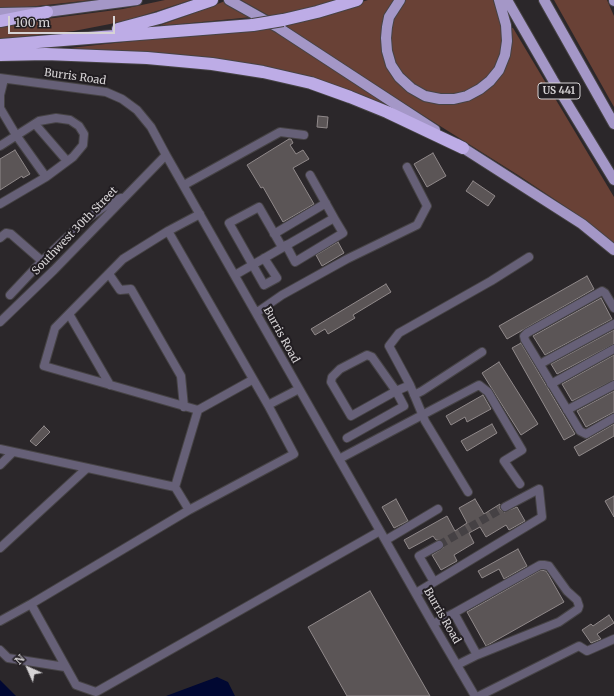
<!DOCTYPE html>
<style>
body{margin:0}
#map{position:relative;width:614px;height:696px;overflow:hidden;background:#2b272a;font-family:Merriweather,serif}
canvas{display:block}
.north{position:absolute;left:8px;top:648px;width:40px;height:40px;-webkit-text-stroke:3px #211d21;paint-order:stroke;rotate:315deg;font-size:11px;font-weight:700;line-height:16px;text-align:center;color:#d6d3d5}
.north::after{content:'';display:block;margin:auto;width:14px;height:18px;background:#d6d3d5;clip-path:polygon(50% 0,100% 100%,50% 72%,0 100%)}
.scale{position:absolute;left:8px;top:16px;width:107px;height:18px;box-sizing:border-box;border:2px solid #d6d3d5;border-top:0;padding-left:5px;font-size:12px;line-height:14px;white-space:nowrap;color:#d6d3d5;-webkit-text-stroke:3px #211d21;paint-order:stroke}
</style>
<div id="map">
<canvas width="614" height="696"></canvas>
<div class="north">N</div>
<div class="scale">100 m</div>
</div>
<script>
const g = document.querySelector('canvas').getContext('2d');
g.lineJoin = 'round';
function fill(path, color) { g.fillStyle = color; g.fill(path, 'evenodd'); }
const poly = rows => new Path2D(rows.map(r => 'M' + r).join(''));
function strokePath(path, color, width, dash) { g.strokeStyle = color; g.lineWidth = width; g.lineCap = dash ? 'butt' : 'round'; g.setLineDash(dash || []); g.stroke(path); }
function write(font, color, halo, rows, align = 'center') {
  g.font = font + ' Merriweather,serif'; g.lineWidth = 4; g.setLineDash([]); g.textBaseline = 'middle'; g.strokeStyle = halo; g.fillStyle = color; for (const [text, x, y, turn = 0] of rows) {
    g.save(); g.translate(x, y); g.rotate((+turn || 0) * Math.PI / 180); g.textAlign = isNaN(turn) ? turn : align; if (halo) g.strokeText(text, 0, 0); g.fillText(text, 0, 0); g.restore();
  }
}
fill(poly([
 [0,0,92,0,0,10],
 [165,0,191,0,132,19,110,24,74,31,0,39,0,25,123,9],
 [241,0,339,0,308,9,280,15,316,16,368,0,394,0,385,59,433,102,489,85,511,28,513,28,614,197,614,245,572,211,518,175,324,53,273,18],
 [405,0,493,0,502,24,502,48,496,66,487,79,467,92,448,95,427,92,411,84,396,67,389,42,394,17],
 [554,0,607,0,614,16,614,107],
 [225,1,252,17,161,26,161,25,205,9],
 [265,26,285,37,401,113,317,81,70,50,70,48]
]), '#694136');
fill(poly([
 [217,677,228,682,235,696,166,696],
 [0,680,16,696,0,696]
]), '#010832');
const building = poly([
 [318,116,328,117,327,128,317,127,318,116],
 [289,139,291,139,293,143,290,145,296,154,303,150,309,159,293,168,314,204,283,222,263,187,261,188,247,165,289,139],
 [15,150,30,174,23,178,22,176,0,190,0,159,15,150],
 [433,153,446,176,427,187,414,164,433,153],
 [473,181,495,196,488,206,466,191,473,181],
 [338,242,344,253,322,266,316,255,338,242],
 [587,276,594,289,507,339,499,326,587,276],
 [386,284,391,292,353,315,355,318,328,334,325,329,315,335,311,329,386,284],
 [601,298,612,319,545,355,533,336,601,298],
 [614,330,614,344,557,374,551,364,614,330],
 [521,343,575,434,564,440,512,348,521,343],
 [614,355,614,380,572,401,562,384,614,355],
 [499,362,538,424,521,435,482,373,499,362],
 [614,391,614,412,586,427,577,411,614,391],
 [483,395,491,409,467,422,465,417,451,425,446,416,483,395],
 [492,424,497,433,467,451,461,441,492,424],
 [614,424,614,436,579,456,574,447,614,424],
 [44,426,50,432,36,446,30,441,44,426],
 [614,496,614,517,605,501,614,496],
 [396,499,408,521,394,528,382,507,396,499],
 [475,499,484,514,500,504,500,509,504,512,517,507,525,521,509,530,506,525,486,537,480,527,469,533,474,543,454,555,457,561,441,570,432,555,443,548,444,545,442,541,436,540,433,536,409,549,404,540,447,516,455,531,467,523,459,508,475,499],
 [518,549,527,566,504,579,499,569,482,578,478,571,518,549],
 [541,570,546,571,548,574,564,602,486,646,467,612,541,570],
 [370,591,430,696,347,696,308,627,370,591],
 [609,615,614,623,597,634,601,639,591,643,582,630,591,624,593,626,609,615]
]);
fill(building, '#5b5556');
strokePath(building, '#90898a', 1);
strokePath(poly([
 [439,545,505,507]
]), '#454144', 8, [8, 4]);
const minor = poly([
 [0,78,106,92,122,99,137,110,151,127,166,155,433,624,475,696],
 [0,108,0,95,4,79],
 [35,124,67,161],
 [0,146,39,121,56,118,70,120,79,126,84,134,83,145,73,157,46,177],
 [184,185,280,132,304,135],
 [0,204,46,177,16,135,0,108],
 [200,214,168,231,268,405,299,389],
 [168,231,123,259,55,328,44,366,198,410,252,380],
 [274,234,326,203],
 [0,238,6,233,11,234,42,261],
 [286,245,295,262,343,233,334,218],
 [264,258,277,278,264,285,229,223,259,207,282,247],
 [109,274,120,290,131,289,181,376,184,407],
 [235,275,334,218,310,175],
 [10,295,42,261,84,221,111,202,121,198],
 [614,308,605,293,602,291,527,333,524,336,525,340,580,431,586,434,614,418],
 [256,313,282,295,347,259,417,225,427,206,407,167],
 [69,314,110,385],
 [0,322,54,270,166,155],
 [540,364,614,324],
 [551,384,614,349],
 [414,395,422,391,482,352],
 [567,410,614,385],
 [347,438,404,406,396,391,372,357,367,355,340,369,332,377,331,382,351,416,396,391,410,385],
 [0,449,175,487,198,410],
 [339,459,479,385,488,392,522,450,504,461,520,484],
 [0,465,12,453],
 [175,487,189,510],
 [468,492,425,421,410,385,389,346,399,333,491,281,529,257],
 [386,540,438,509],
 [0,548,87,468],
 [434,582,419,556,439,545],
 [416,593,542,517,539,489,505,507],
 [31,604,76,685,96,692,380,531],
 [454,613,540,565,544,565,549,566,567,591,577,600,579,606,578,609,559,622,477,655],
 [0,621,31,604,189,510,294,454,268,405],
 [433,624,454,613,477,655,457,665],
 [0,650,8,658,65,667],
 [479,696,579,646,587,651,614,639]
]);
const major = poly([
 [229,0,279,28,435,130],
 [400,0,389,17,387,27,386,38,387,51,391,65,399,77,411,88,425,96,440,99,454,99,467,96,480,89,490,81,499,70,505,55,507,41,506,25,499,0],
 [507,0,553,80,614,180],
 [544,0,614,124],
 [614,0,614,1],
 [0,13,47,12,137,0],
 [457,144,582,224,614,250]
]);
const highway = poly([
 [283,20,317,12,357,0],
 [0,21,47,12],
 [118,29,159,18,212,0],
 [0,45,253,25],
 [0,55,46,54,147,58,212,64,263,72,311,83,350,97,387,112,463,148]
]);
strokePath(minor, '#464345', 10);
strokePath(major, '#464345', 12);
strokePath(highway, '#464345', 14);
strokePath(minor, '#666077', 8);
strokePath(major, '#a497c7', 10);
strokePath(highway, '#bdace6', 12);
const highwayBridge = poly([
 [253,25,283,20]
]);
strokePath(highwayBridge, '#464345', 14, []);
strokePath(highwayBridge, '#bdace6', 12);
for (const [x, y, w] of [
 [559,91,42]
]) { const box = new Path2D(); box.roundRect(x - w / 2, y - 8, w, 16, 3); g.fillStyle = '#211d21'; g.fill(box); strokePath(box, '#d6d3d5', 1); }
write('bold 10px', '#d6d3d5', null, [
 ["US 441",559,91]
]);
write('11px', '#d6d3d5', '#211d21', [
 ["Burris Road",75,77,8],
 ["Southwest 30th Street",75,231,-46],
 ["Burris Road",281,335,61],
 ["Burris Road",442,616,60]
]);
</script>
